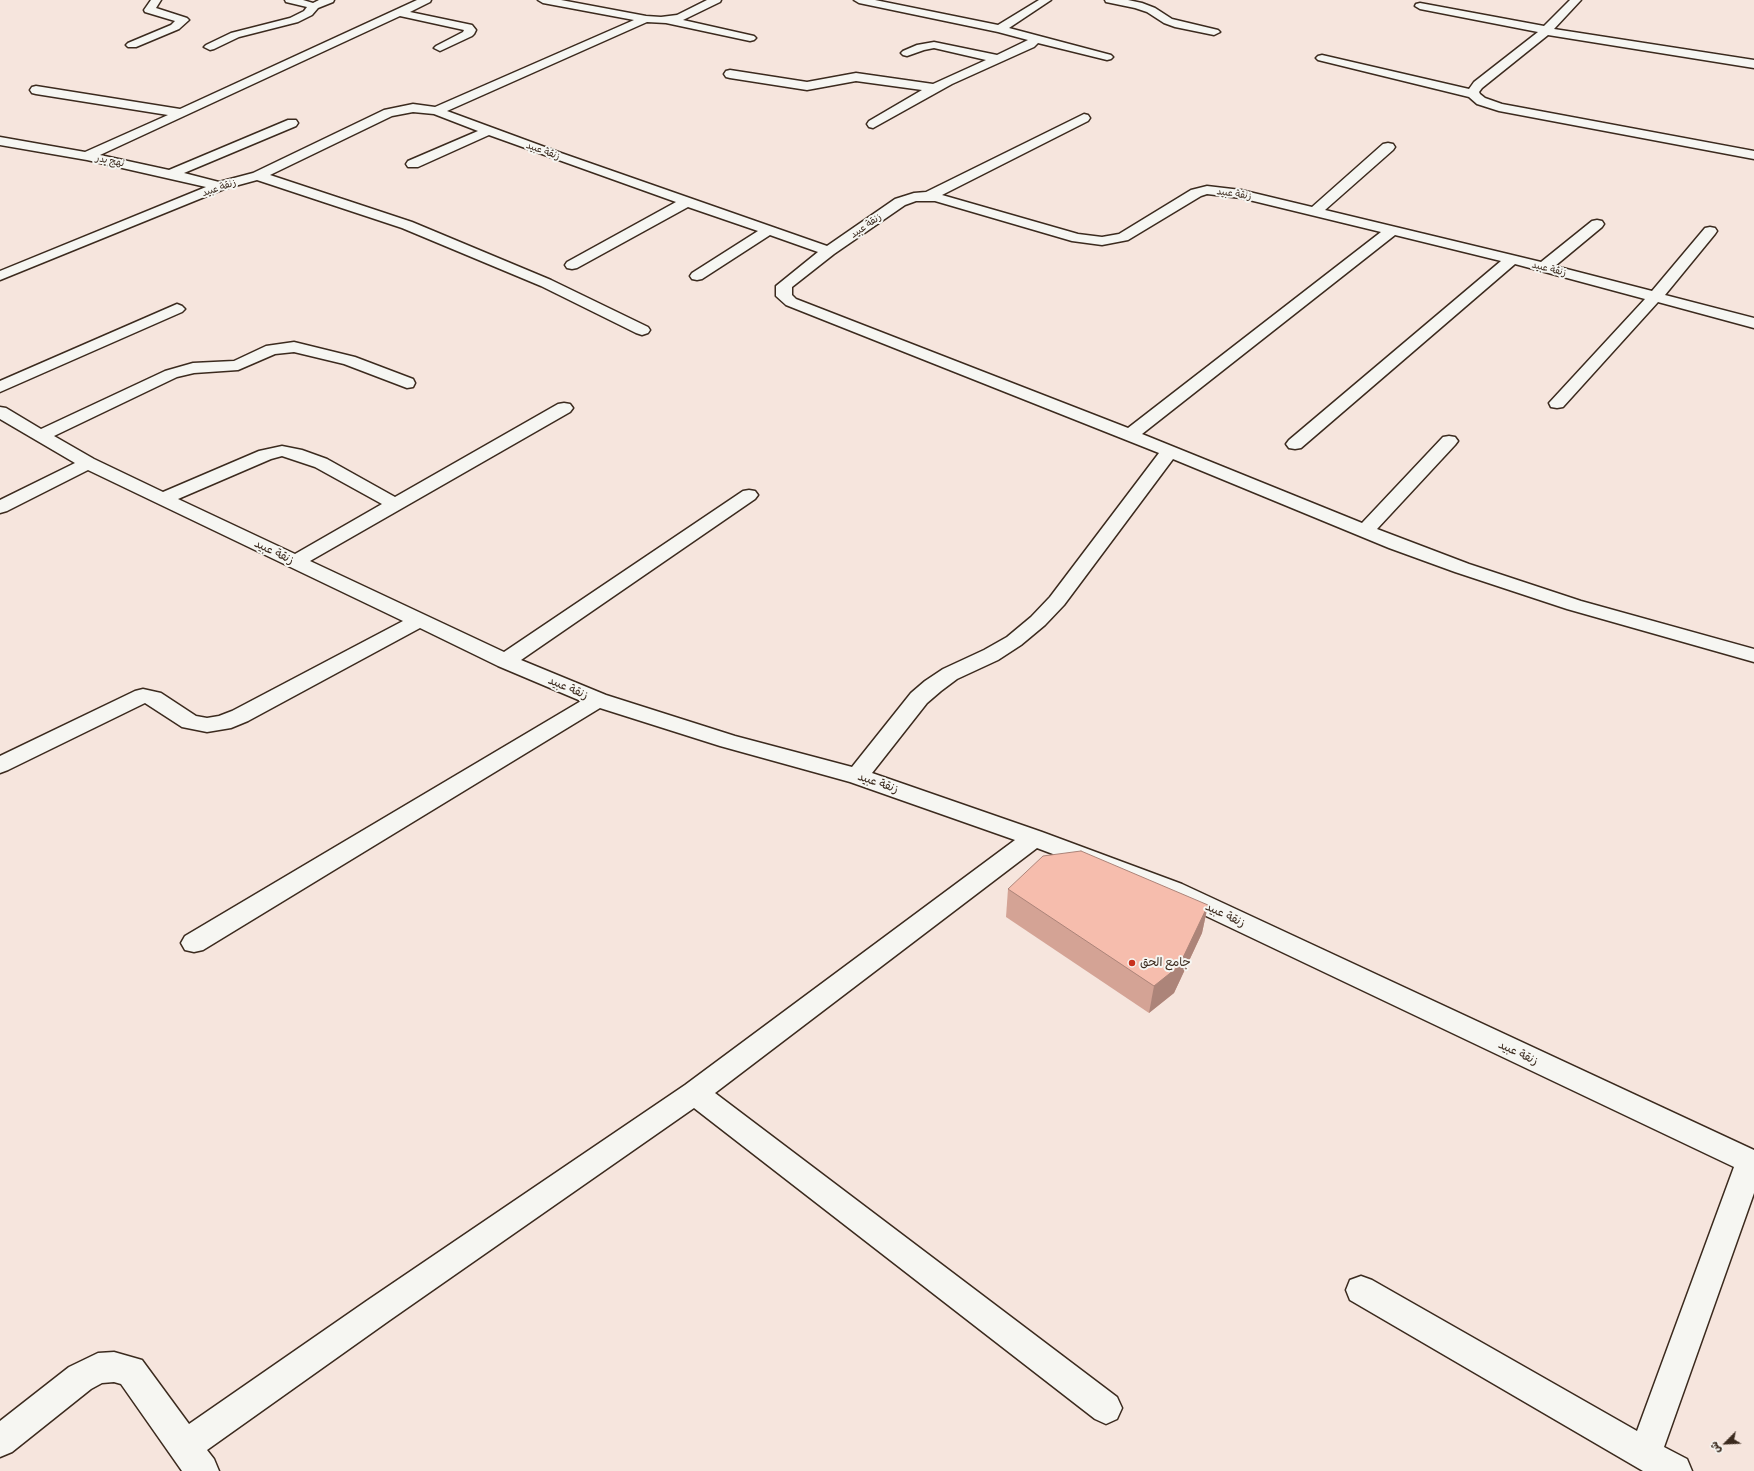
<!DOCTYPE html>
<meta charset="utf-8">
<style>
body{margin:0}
#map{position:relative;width:1754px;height:1471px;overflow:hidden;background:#f6e5dd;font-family:"Patrick Hand","Playpen Sans Arabic",sans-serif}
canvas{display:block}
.north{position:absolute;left:1706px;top:1423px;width:40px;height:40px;-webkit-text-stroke:3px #f6f6f2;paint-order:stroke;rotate:246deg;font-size:11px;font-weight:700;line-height:16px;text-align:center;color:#3b2a1e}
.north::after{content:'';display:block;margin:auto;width:14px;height:18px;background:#3b2a1e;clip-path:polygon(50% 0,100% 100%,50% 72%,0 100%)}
</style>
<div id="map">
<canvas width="1754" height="1471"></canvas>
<div class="north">ش</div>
</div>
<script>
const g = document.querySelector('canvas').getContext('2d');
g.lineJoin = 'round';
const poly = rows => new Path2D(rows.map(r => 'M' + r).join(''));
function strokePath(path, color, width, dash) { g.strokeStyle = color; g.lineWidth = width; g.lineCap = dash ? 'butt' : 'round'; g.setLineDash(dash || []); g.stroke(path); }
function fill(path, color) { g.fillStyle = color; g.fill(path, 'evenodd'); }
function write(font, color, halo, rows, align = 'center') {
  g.font = font + ' "Patrick Hand","Playpen Sans Arabic",sans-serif'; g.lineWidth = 4; g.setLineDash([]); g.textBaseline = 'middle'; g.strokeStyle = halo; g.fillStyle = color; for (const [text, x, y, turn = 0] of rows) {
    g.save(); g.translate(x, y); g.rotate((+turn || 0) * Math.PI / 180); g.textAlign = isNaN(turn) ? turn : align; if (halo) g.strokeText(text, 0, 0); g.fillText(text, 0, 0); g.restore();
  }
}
const minor = poly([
 [151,0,161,0,156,8,187,18,189,20,179,29,136,47,128,47,126,45,128,43,171,25,175,21,145,12,144,10,151,0],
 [285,0,303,0,313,3,319,0,334,0,333,2,318,8,312,15,298,22,239,37,214,49,210,50,204,47,206,45,231,33,290,18,304,11,307,7,286,2,285,0],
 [417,0,431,0,430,2,410,12,472,25,476,30,474,34,472,36,440,51,434,48,436,46,463,32,464,30,400,16,100,155,169,170,288,120,296,120,298,123,296,126,184,173,219,182,253,173,384,110,413,104,435,107,634,20,543,3,538,0,561,0,646,16,661,17,677,15,707,0,721,0,720,2,683,20,754,36,756,38,754,40,750,41,666,23,647,22,447,111,561,153,827,246,895,199,914,193,926,192,1084,114,1088,115,1090,118,1088,121,942,195,1078,234,1102,237,1119,234,1191,190,1207,186,1241,190,1312,207,1383,144,1388,143,1393,144,1395,147,1393,150,1325,210,1541,262,1592,221,1597,220,1602,221,1604,224,1602,227,1555,266,1652,291,1705,228,1710,227,1715,228,1717,231,1715,234,1665,295,1754,318,1754,328,1658,302,1563,407,1557,408,1551,407,1549,403,1645,299,1515,264,1301,448,1295,449,1289,448,1286,444,1289,440,1501,261,1395,235,1142,434,1362,523,1443,437,1449,436,1455,437,1458,441,1455,445,1377,529,1469,564,1581,601,1754,649,1754,662,1567,609,1455,572,1389,548,1173,459,1064,605,1045,625,1021,645,998,660,957,679,941,691,927,703,872,773,1042,832,1182,884,1754,1150,1754,1193,1664,1447,1687,1459,1692,1471,1643,1471,1350,1300,1346,1290,1350,1280,1361,1276,1372,1280,1637,1431,1734,1167,1164,896,1037,848,715,1093,1117,1397,1122,1408,1117,1419,1106,1424,1095,1419,694,1108,390,1320,207,1450,214,1459,219,1471,182,1471,121,1384,114,1382,102,1383,91,1389,12,1452,0,1457,0,1421,69,1367,98,1353,114,1352,142,1360,189,1424,368,1300,685,1085,1015,840,850,782,720,746,600,708,203,950,194,952,185,950,181,943,185,936,581,701,498,666,420,628,248,721,231,728,207,732,182,727,145,703,8,770,0,773,0,756,135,691,143,689,161,693,196,716,207,718,219,716,232,711,403,621,88,470,7,511,0,513,0,500,75,463,0,419,0,407,6,408,41,429,165,371,193,363,234,361,266,346,294,342,355,357,413,379,415,383,413,387,407,388,344,364,294,352,275,354,238,370,194,373,177,377,54,436,94,459,163,492,259,451,282,446,302,450,327,459,395,497,558,404,564,403,570,404,573,408,570,412,310,561,504,652,743,491,749,490,755,491,758,495,755,499,521,660,606,695,735,736,852,767,911,693,925,681,943,669,984,650,1007,637,1031,617,1050,597,1159,453,786,305,776,296,776,286,818,252,770,235,702,279,697,280,692,279,690,276,692,273,758,231,688,207,577,268,572,269,567,268,565,265,567,262,676,202,489,135,418,167,408,167,406,164,408,161,478,131,434,114,413,112,392,116,270,175,412,222,551,280,648,327,650,330,648,333,642,335,636,333,541,286,402,228,257,180,224,189,0,280,0,271,206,187,87,160,0,145,0,137,85,152,168,115,36,94,32,93,30,90,32,87,36,86,180,109,417,0],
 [1207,194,1241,198,1381,232,1128,428,796,299,792,295,792,287,834,254,905,205,916,201,935,201,1072,241,1102,245,1128,240,1201,196,1207,194],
 [282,456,315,467,382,504,295,554,178,499,271,459,282,456],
 [854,0,875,0,998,25,1039,0,1051,0,1009,28,1111,55,1113,57,1111,59,1107,60,1038,43,1034,47,952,84,873,128,869,127,867,124,869,121,922,90,856,81,807,90,730,78,726,77,724,74,726,71,730,70,807,82,856,73,933,84,986,60,934,48,924,50,907,56,903,55,901,53,903,51,917,45,934,42,997,55,1028,40,998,32,859,3,854,0],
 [1105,0,1128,0,1142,3,1155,8,1172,19,1218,30,1220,32,1214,35,1175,27,1164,23,1147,12,1135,8,1106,2,1105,0],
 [1570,0,1581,0,1554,29,1754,60,1754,68,1548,35,1482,88,1479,92,1480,94,1485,98,1502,104,1754,151,1754,159,1499,111,1477,104,1469,97,1318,60,1316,58,1318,56,1322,55,1469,89,1474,82,1538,32,1420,9,1415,6,1416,4,1420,3,1544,26,1570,0],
 [177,304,182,306,185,309,182,312,0,392,0,381,177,304]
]);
strokePath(minor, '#3b2a1e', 3);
fill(minor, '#f6f6f2');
fill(poly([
 [1008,889,1208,905,1202,933,1174,993,1149,1013,1006,917]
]), '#d4a395');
fill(poly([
 [1208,905,1202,933,1174,993,1149,1013,1154,986]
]), '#ac8479');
const building = poly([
 [1081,851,1208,905,1179,966,1154,986,1008,889,1043,856,1081,851]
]);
fill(building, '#f6bdad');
strokePath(building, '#ac8479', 1);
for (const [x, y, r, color] of [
 [1132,963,4,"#c8321e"]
]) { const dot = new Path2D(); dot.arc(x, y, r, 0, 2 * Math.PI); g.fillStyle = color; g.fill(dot); strokePath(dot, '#f6f6f2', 1.5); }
write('10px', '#3b2a1e', '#f6f6f2', [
 ["زنقة عبيد",543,151,20],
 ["نهج بدر",110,161,12],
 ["زنقة عبيد",219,188,-19],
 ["زنقة عبيد",1234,194,9],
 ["زنقة عبيد",866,226,-35],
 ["زنقة عبيد",1549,269,14]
]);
write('12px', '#3b2a1e', '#f6f6f2', [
 ["زنقة عبيد",274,552,26],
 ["زنقة عبيد",568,688,23],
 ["زنقة عبيد",878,783,19],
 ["زنقة عبيد",1225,915,25],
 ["زنقة عبيد",1518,1053,25]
]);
write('12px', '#3b2a1e', '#f6f6f2', [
 ["جامع الحق",1140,963]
], 'left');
</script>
